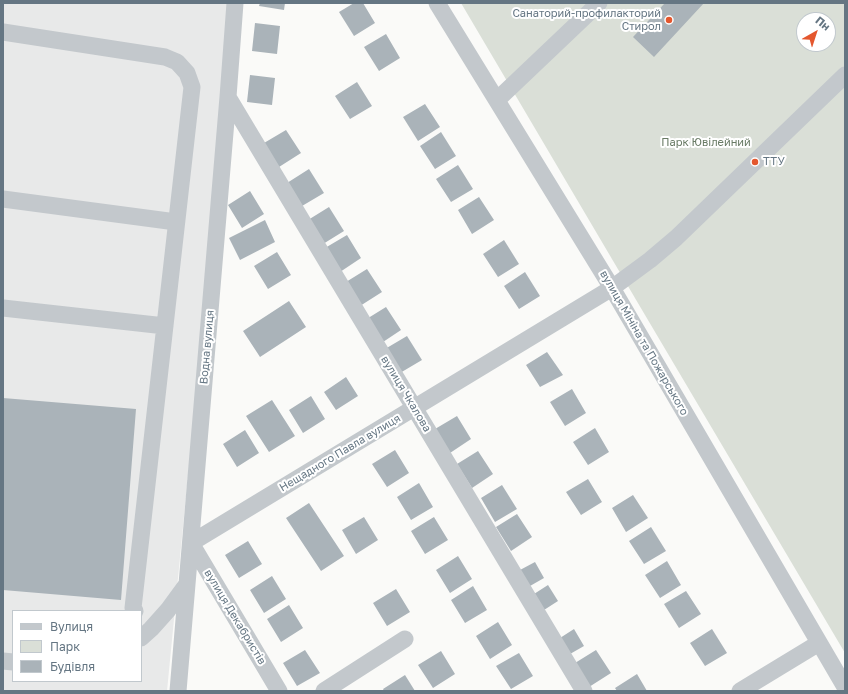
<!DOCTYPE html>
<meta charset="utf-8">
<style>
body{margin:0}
#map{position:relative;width:848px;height:694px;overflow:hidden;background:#fafaf8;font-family:"Golos Text",sans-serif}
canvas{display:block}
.frame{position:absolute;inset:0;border:4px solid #657683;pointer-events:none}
.legend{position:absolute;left:12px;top:610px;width:130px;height:72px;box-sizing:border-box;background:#fff;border:1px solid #c1c8cd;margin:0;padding:5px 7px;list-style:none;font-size:12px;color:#657683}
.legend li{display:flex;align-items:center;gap:8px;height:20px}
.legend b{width:20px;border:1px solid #c1c8cd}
.north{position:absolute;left:796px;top:12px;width:40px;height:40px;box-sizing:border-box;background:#fff;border:1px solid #c1c8cd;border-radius:50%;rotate:39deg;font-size:11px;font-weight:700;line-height:16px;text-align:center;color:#657683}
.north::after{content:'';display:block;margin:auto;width:14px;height:18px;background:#e4572e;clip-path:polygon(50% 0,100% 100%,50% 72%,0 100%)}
</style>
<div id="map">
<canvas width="848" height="694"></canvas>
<div class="frame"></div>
<ul class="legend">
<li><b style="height:5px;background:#c3c8cc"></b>Вулиця</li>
<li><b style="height:11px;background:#dadfd7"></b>Парк</li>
<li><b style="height:11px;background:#aab3b9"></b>Будівля</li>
</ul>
<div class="north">Пн</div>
</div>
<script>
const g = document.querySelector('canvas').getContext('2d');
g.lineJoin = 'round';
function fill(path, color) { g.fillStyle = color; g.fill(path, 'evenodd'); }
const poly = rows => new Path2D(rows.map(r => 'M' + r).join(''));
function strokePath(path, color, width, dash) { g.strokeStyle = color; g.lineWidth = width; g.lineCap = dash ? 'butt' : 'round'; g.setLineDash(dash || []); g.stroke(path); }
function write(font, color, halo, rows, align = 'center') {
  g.font = font + ' "Golos Text",sans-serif'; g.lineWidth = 4; g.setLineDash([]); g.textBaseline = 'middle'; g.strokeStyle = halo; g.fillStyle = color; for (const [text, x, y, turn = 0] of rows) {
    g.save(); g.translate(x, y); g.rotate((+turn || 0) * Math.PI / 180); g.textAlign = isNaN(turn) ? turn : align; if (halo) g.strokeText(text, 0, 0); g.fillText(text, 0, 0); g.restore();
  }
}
fill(poly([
 [3,3,234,3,167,691,3,691],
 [13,611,141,611,141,681,13,681]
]), '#e8e9e9');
fill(poly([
 [461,3,845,3,845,653,645,315],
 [804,20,828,20,828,44,804,44]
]), '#dadfd7');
fill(poly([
 [260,3,285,3,284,10,259,6],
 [354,3,363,3,375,23,354,36,339,12],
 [665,3,704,3,654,57,633,37],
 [255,23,280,26,277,54,252,51],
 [386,34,400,58,379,71,364,47],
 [250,75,275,78,272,105,247,102],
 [357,82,372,106,350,119,335,96],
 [425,104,440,127,418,141,403,117],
 [286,130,301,153,279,167,264,143],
 [441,132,456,156,435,169,420,146],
 [458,165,473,189,451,202,436,179],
 [309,169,324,193,302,206,287,183],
 [250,191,264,214,242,228,228,205],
 [479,197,494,220,472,234,458,210],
 [329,207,344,231,323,244,308,220],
 [265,220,275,242,240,260,229,238],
 [347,235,361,258,340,272,325,248],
 [504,240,519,264,498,277,483,254],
 [277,252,291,275,268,289,254,266],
 [367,269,382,292,360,306,346,282],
 [525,272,540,296,519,309,504,286],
 [289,301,306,327,260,357,243,331],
 [386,307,401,330,380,344,365,320],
 [407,336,422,360,400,373,385,349],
 [547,352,563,375,540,387,526,365],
 [346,377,358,396,336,410,324,392],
 [572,389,586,413,565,426,550,402],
 [311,396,325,419,303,433,289,410],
 [3,398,136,409,121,600,3,590],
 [272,400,295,436,269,452,246,416],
 [457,416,471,439,450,453,435,429],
 [595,428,609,452,588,465,573,442],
 [245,430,259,453,237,467,223,444],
 [395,450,409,473,387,487,372,464],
 [478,451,493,474,472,488,457,464],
 [588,479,602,502,581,515,566,492],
 [419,483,433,507,411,520,397,497],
 [502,485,517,509,495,522,481,498],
 [633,495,648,518,626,532,612,508],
 [309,503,344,556,321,571,286,518],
 [517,514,532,537,511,551,496,527],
 [364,517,378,540,356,554,342,530],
 [434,517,448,540,425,554,411,531],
 [651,527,666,551,644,564,629,541],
 [248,541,262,564,239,578,225,555],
 [458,556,472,579,450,593,436,570],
 [667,561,681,585,660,598,645,575],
 [535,562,544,578,530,586,520,570],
 [272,576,286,599,264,613,250,590],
 [548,585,558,601,544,610,534,594],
 [473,586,487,610,465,623,451,600],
 [396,589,410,612,387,626,373,603],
 [686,591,701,614,679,628,664,604],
 [289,605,303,628,281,642,267,619],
 [498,622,512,645,490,659,476,636],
 [574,629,584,646,570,654,560,638],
 [712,629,727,653,705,666,690,643],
 [305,650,320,673,297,686,283,663],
 [596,650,611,673,589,687,575,663],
 [441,651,455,674,433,688,418,665],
 [519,653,533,676,511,689,496,666],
 [637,674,647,691,617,691,615,688],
 [405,675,415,691,384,691,383,689]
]), '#aab3b9');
strokePath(poly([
 [437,3,612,288,845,687],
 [3,32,165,57,177,62,187,73,192,87,133,608,135,611],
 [228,97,584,691],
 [497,100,599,3],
 [3,199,176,222],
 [3,308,165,326],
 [141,638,151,629,168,610,187,584],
 [3,661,13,662],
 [178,691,228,97,235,3],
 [279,691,191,543,612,288,650,260,676,238,845,75],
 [324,691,405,639],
 [740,691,819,643]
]), '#c3c8cc', 17);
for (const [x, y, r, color] of [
 [669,20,4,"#e4572e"],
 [755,162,4,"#e4572e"]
]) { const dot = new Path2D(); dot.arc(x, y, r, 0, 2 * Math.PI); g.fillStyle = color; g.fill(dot); strokePath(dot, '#fff', 1.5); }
write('11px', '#657683', '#fff', [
 ["Санаторий-профилакторий",661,14],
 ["Стирол",661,27],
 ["ТТУ",763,162,"left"]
], 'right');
write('11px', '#687a64', '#fff', [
 ["Парк Ювілейний",706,143]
]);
write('11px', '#657683', '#fff', [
 ["вулиця Мініна та Пожарського",644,343,60],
 ["Водна вулиця",207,347,-85],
 ["вулиця Чкалова",406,394,59],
 ["Нещадного Павла вулиця",340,453,-31],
 ["вулиця Декабристів",235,617,59]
]);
</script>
